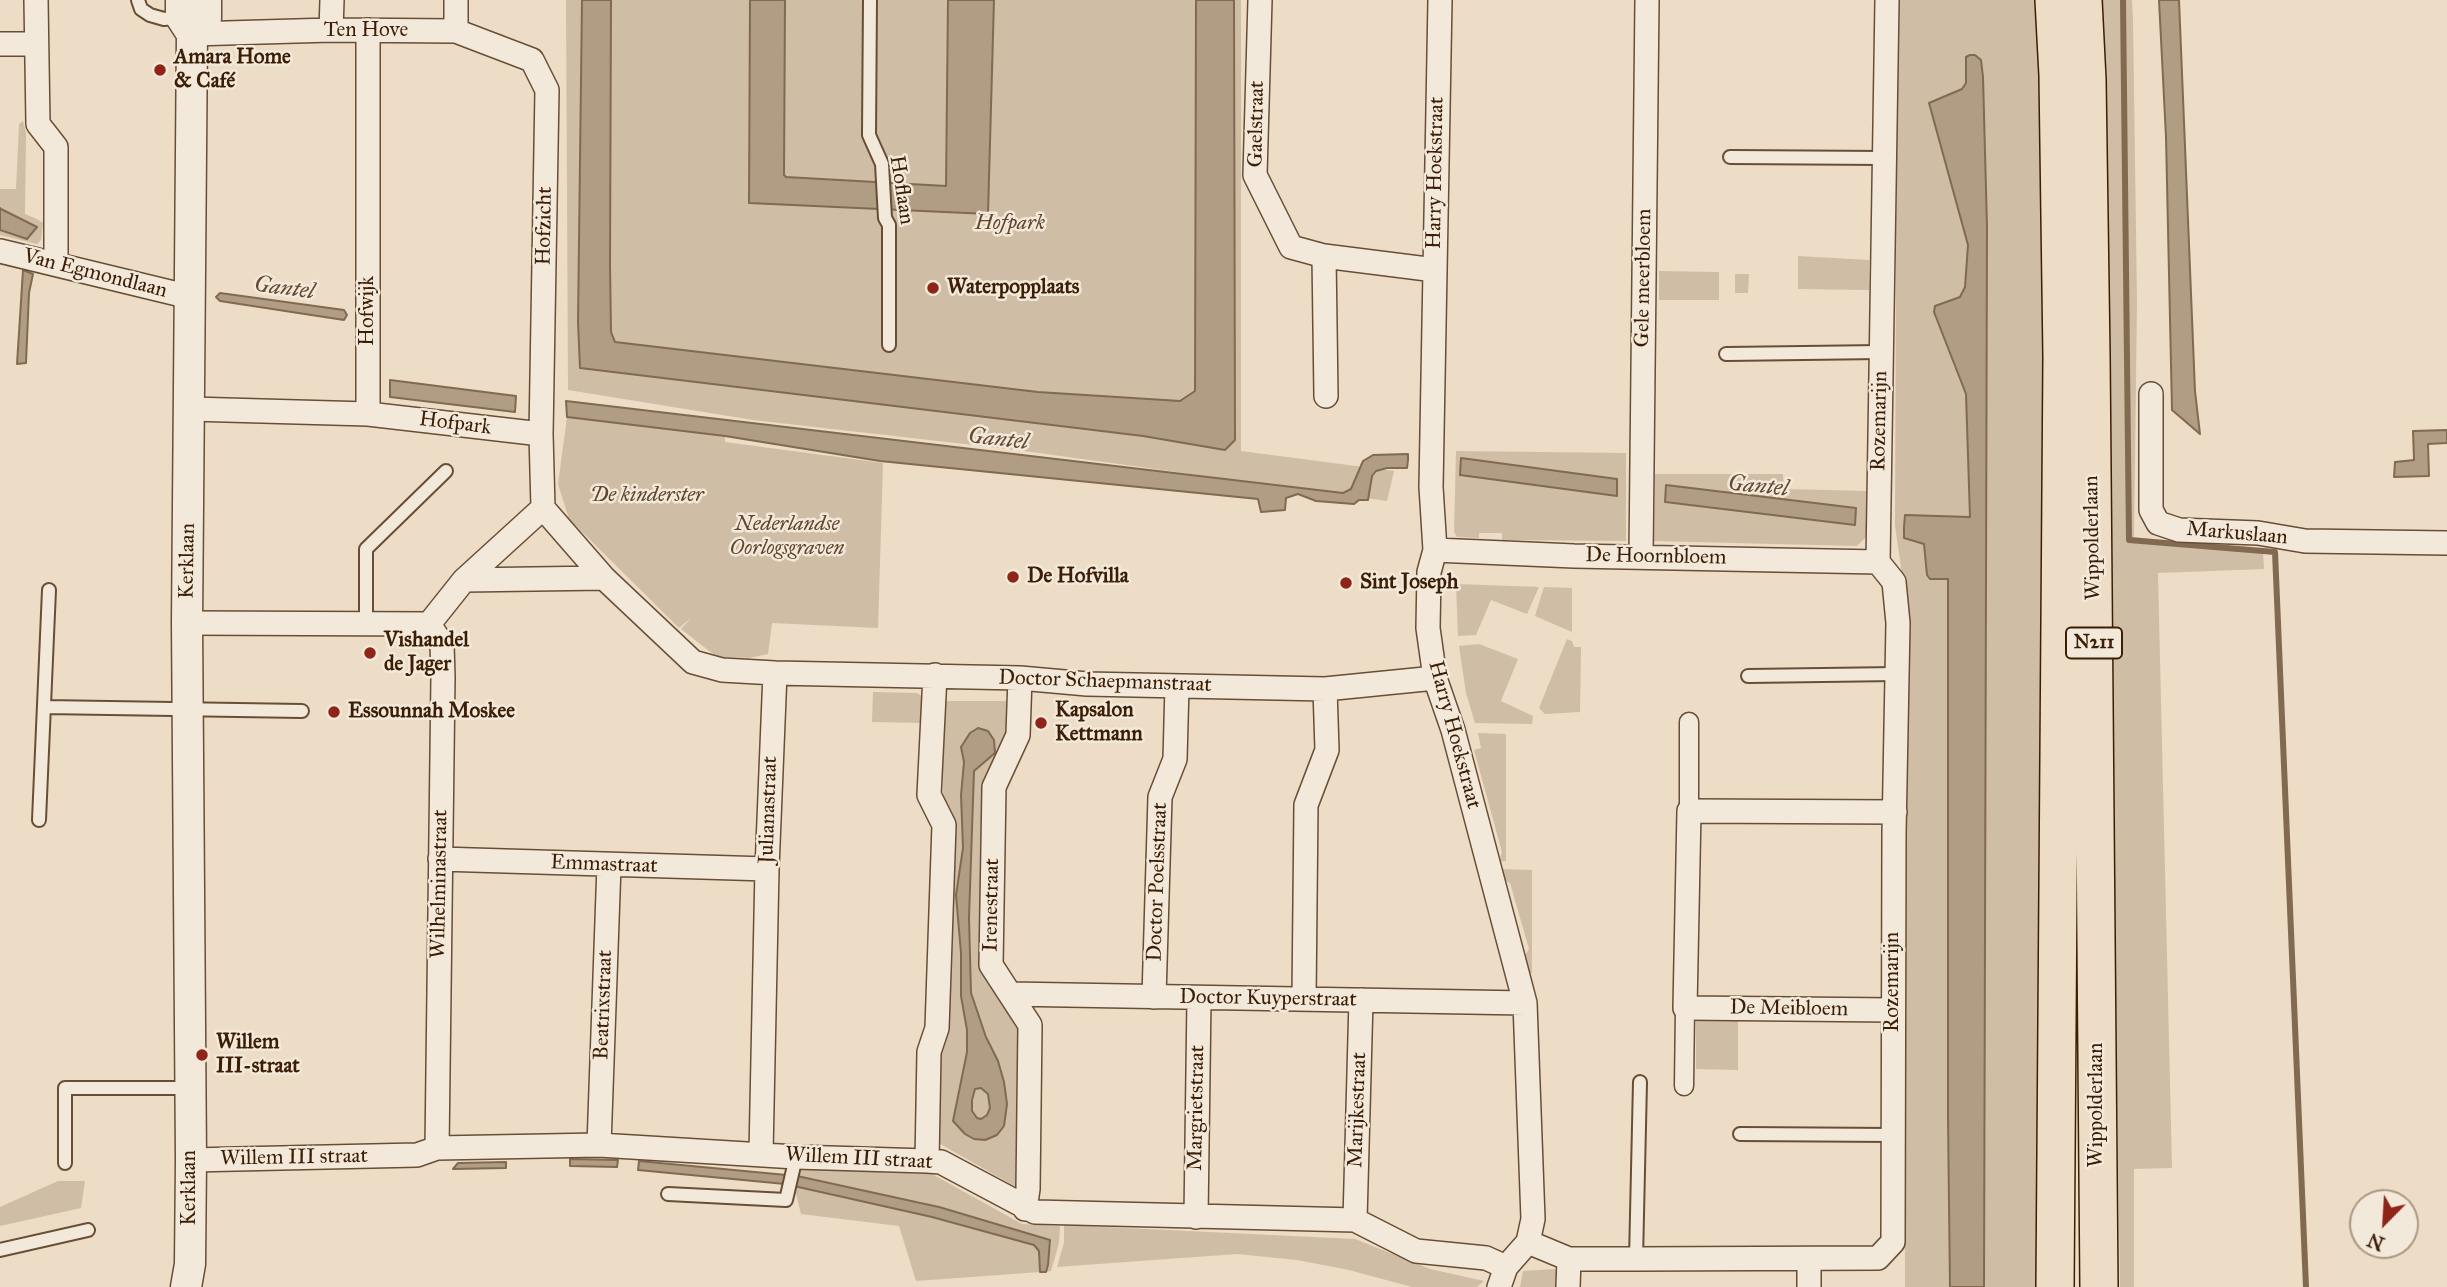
<!DOCTYPE html>
<meta charset="utf-8">
<style>
body{margin:0}
#map{position:relative;width:2447px;height:1287px;overflow:hidden;background:#edddc6;font-family:"IM FELL Great Primer",serif}
canvas{display:block}
.north{position:absolute;left:2349px;top:1189px;width:70px;height:70px;box-sizing:border-box;background:#f3e9da;border:2px solid #aa9885;border-radius:50%;rotate:204deg;font-size:19px;font-weight:700;line-height:28px;text-align:center;color:#3c1e05}
.north::after{content:'';display:block;margin:auto;width:24px;height:32px;background:#8f2418;clip-path:polygon(50% 0,100% 100%,50% 72%,0 100%)}
</style>
<div id="map">
<canvas width="2447" height="1287"></canvas>
<div class="north">N</div>
</div>
<script>
const g = document.querySelector('canvas').getContext('2d');
g.lineJoin = 'round';
function fill(path, color) { g.fillStyle = color; g.fill(path, 'evenodd'); }
const poly = rows => new Path2D(rows.map(r => 'M' + r).join(''));
function strokePath(path, color, width, dash) { g.strokeStyle = color; g.lineWidth = width; g.lineCap = dash ? 'butt' : 'round'; g.setLineDash(dash || []); g.stroke(path); }
function write(font, color, halo, rows, align = 'center') {
  g.font = font + ' "IM FELL Great Primer",serif'; g.lineWidth = 5; g.setLineDash([]); g.textBaseline = 'middle'; g.strokeStyle = halo; g.fillStyle = color; for (const [text, x, y, turn = 0] of rows) {
    g.save(); g.translate(x, y); g.rotate((+turn || 0) * Math.PI / 180); g.textAlign = isNaN(turn) ? turn : align; if (halo) g.strokeText(text, 0, 0); g.fillText(text, 0, 0); g.restore();
  }
}
fill(poly([
 [566,0,1241,0,1241,451,1394,471,1387,501,1017,450,753,420,568,390],
 [1897,0,2041,0,2051,324,2044,1287,1984,1287,1987,227,1981,60,1966,57,1966,84,1962,89,1929,103,1968,245,1965,287,1960,297,1936,306,1934,312,1966,394,1970,518,1905,515,1904,527,1924,543,1927,575,1930,579,1948,579,1948,1118,1950,1287,1905,1287,1904,655,1901,567,1895,526],
 [2100,0,2132,0,2133,21,2137,301,2134,537,2263,552,2264,569,2158,573,2172,1168,2134,1169,2134,1287,2120,1287,2115,963,2110,798],
 [23,121,26,133,25,214,37,219,43,223,41,240,37,244,0,235,0,230,27,239,36,227,0,208,0,189,16,189,19,124],
 [1798,256,1869,260,1869,290,1798,289],
 [1659,271,1719,272,1719,300,1659,300],
 [1735,274,1749,274,1748,293,1735,293],
 [567,417,725,436,725,442,883,463,878,628,772,623,768,654,749,658,717,657,681,629,692,617,679,628,569,519,558,484],
 [1456,451,1626,453,1626,541,1502,540,1502,533,1479,533,1479,538,1457,537,1454,532],
 [1461,458,1617,479,1460,475],
 [1655,474,1783,474,1784,489,1866,491,1866,537,1857,546,1654,541],
 [1666,485,1855,508,1855,524,1665,503],
 [1456,584,1539,587,1527,614,1491,600,1476,635,1458,636],
 [1544,587,1572,588,1572,632,1535,616],
 [1567,639,1572,641,1574,647,1581,647,1580,712,1545,714,1539,708],
 [1479,644,1518,659,1501,701,1533,716,1532,724,1475,723,1466,693,1459,646],
 [873,692,917,693,922,696,923,723,872,722],
 [942,701,1012,701,981,959,1026,1041,1018,1188,933,1140,943,802],
 [995,753,974,771,969,918,971,993,1004,1082,985,1140,974,1139,965,1134,953,1121,967,1052,967,1030,961,996,961,953,956,895,963,848,961,795,964,762],
 [1478,733,1506,734,1506,861,1499,862,1502,852,1474,750,1481,748],
 [1501,869,1532,870,1532,973,1528,974,1524,957,1529,949,1510,883,1503,880],
 [1696,1020,1738,1021,1738,1070,1696,1069],
 [981,1088,988,1094,990,1108,987,1115,981,1119,977,1118,972,1111,972,1100,975,1089],
 [798,1169,932,1174,1022,1224,1060,1226,1059,1243,1051,1271,1046,1272,1049,1241,921,1202,797,1176],
 [58,1181,85,1181,81,1208,0,1226,0,1207],
 [794,1186,932,1217,1034,1245,1039,1251,1040,1272,916,1281,899,1226,801,1214],
 [1064,1225,1355,1239,1430,1269,1484,1281,1477,1287,1412,1287,1349,1270,1297,1260,1237,1254,1057,1267,1064,1243],
 [1556,1269,1557,1287,1520,1287,1523,1271]
]), '#cfbda5');
const water = poly([
 [582,0,611,0,610,264,611,332,615,342,1038,392,1180,401,1195,391,1196,0,1234,0,1235,440,1225,450,1143,436,580,368,578,322,582,0],
 [750,0,785,0,784,175,786,177,946,186,948,0,994,0,988,214,749,203,750,0],
 [2159,0,2179,0,2195,391,2200,434,2172,410,2166,137,2159,0],
 [1970,55,1975,55,1981,60,1983,77,1987,227,1984,1287,1950,1287,1948,1118,1948,579,1930,579,1927,575,1924,544,1904,538,1904,527,1905,515,1970,517,1966,394,1934,312,1935,306,1960,297,1965,287,1968,245,1929,103,1962,89,1966,83,1966,57,1970,55],
 [0,208,1,209,37,227,27,239,0,230,0,208],
 [23,270,33,274,29,293,26,363,17,364,23,270],
 [220,293,344,310,347,315,344,320,220,301,216,297,220,293],
 [390,380,516,396,515,412,390,397,390,380],
 [566,401,1343,493,1351,489,1363,461,1373,455,1408,454,1408,460,1407,468,1387,468,1376,471,1372,476,1368,500,1359,500,1354,504,1316,501,1298,494,1286,498,1285,510,1261,512,1258,499,880,461,725,436,567,417,566,401],
 [2447,430,2447,443,2428,444,2429,476,2394,477,2395,462,2414,460,2413,431,2447,430],
 [1461,458,1617,479,1617,496,1460,475,1461,458],
 [1666,485,1856,508,1855,525,1665,502,1666,485],
 [978,728,988,731,994,740,995,753,974,771,969,918,971,993,986,1037,998,1061,1004,1082,1007,1104,1004,1126,997,1135,985,1140,974,1139,965,1134,953,1121,967,1052,967,1030,961,996,961,953,956,895,963,848,961,795,964,762,961,747,970,733,978,728],
 [981,1088,988,1094,990,1108,987,1115,981,1119,977,1118,972,1111,972,1100,975,1089,981,1088],
 [570,1159,618,1160,617,1167,570,1166,570,1159],
 [639,1161,797,1176,939,1207,1050,1240,1048,1265,1046,1272,1040,1272,1039,1251,1034,1245,932,1217,785,1184,638,1170,639,1161],
 [506,1162,506,1168,453,1169,458,1163,506,1162]
]);
fill(water, '#b19c84');
strokePath(water, '#826a51', 2);
strokePath(poly([
 [2123,0,2129,540,2275,552,2306,1287]
]), '#826a51', 6);
const service = poly([
 [138,0,141,9,150,15,164,19,181,17],
 [870,0,869,135,882,164,885,218,889,225,889,345],
 [1730,157,1884,158],
 [1726,354,1881,352],
 [366,624,366,549,446,471],
 [1748,676,1897,674],
 [45,707,302,711],
 [39,820,49,590],
 [1740,1134,1893,1135],
 [65,1163,65,1088,190,1088],
 [668,1194,786,1200,796,1157],
 [0,1250,88,1230],
 [1636,1259,1640,1082]
]);
const pedestrian = poly([
 [1689,811,1689,722],
 [1684,1086,1685,1008]
]);
const minor = poly([
 [36,0,38,124,56,147,56,264],
 [456,0,456,31],
 [1260,0,1255,175,1291,247,1324,256,1435,270],
 [1440,0,1431,487,1435,550,1429,572,1428,628,1435,678,1453,730,1525,1003,1533,1219,1528,1242,1506,1267,1499,1287],
 [331,30,332,0],
 [368,30,368,414],
 [192,34,331,30,456,31,532,60,547,90,541,434,543,508],
 [0,44,35,44],
 [0,251,190,297],
 [1324,256,1326,396],
 [2151,394,2151,510,2158,523,2179,530,2258,533,2305,541,2447,543],
 [191,409,368,414,541,434],
 [543,508,604,578,693,662,722,670,775,673,1020,678,1087,684,1325,689,1435,678],
 [1435,550,1574,556,1878,562],
 [1641,556,1647,0],
 [464,580,604,578],
 [187,623,429,624,464,580,543,508],
 [429,624,442,644,443,677,437,1148],
 [1020,678,1018,735,994,787,991,965,1030,1025,1028,1189,1025,1209],
 [440,859,767,869],
 [1010,994,1525,1003],
 [1154,997,1160,797,1175,759,1177,686],
 [1304,999,1306,805,1327,750,1325,689],
 [1893,1010,1685,1008,1689,811,1895,812],
 [599,1145,609,865],
 [761,1153,767,869,775,673],
 [191,1160,417,1155,437,1148,599,1145,796,1157,927,1161,941,1162,1035,1212,1355,1220,1416,1251,1486,1258,1506,1267],
 [927,1161,929,1052,937,1028,944,825,929,795,935,675],
 [1196,1217,1199,998],
 [1355,1220,1361,1000],
 [1528,1242,1569,1259,1636,1259,1878,1258,1893,1242,1894,833,1898,623,1894,582,1878,562,1887,0],
 [1568,1287,1569,1259],
 [1809,1287,1809,1259]
]);
const tertiary = poly([
 [181,0,181,17,192,34],
 [192,34,206,18,206,0],
 [186,1287,190,1264,191,1160,187,623,192,34]
]);
const primary = poly([
 [2054,0,2058,75,2062,357,2055,1287],
 [2083,0,2087,80,2091,355,2099,1287]
]);
strokePath(service, '#684e35', 16);
strokePath(pedestrian, '#684e35', 21);
strokePath(minor, '#684e35', 26);
strokePath(tertiary, '#684e35', 33);
strokePath(primary, '#3c1e05', 40);
strokePath(service, '#f3e9da', 12);
strokePath(pedestrian, '#f3e9da', 18);
strokePath(minor, '#f3e9da', 23);
strokePath(tertiary, '#f3e9da', 30);
strokePath(primary, '#edddc6', 37);
for (const [x, y, r, color] of [
 [160,70,7,"#8f2418"],
 [933,288,7,"#8f2418"],
 [1013,577,7,"#8f2418"],
 [1346,583,7,"#8f2418"],
 [370,653,7,"#8f2418"],
 [334,712,7,"#8f2418"],
 [1041,723,7,"#8f2418"],
 [202,1055,7,"#8f2418"]
]) { const dot = new Path2D(); dot.arc(x, y, r, 0, 2 * Math.PI); g.fillStyle = color; g.fill(dot); strokePath(dot, '#f3e9da', 2.5); }
for (const [x, y, w] of [
 [2094,643,56]
]) { const box = new Path2D(); box.roundRect(x - w / 2, y - 15.5, w, 31, 5); g.fillStyle = '#f3e9da'; g.fill(box); strokePath(box, '#3c1e05', 2); }
write('bold 19px', '#3c1e05', null, [
 ["N211",2094,643]
]);
write('21px', '#3c1e05', '#f3e9da', [
 ["Ten Hove",366,31],
 ["Gaelstraat",1257,124,-89],
 ["Harry Hoekstraat",1436,173,-89],
 ["Hoflaan",901,190,81],
 ["Hofzicht",545,226,-89],
 ["Van Egmondlaan",95,274,14],
 ["Gele meerbloem",1644,278,-89],
 ["Hofwijk",368,311,-90],
 ["Rozemarijn",1880,421,-89],
 ["Hofpark",455,424,7],
 ["Markuslaan",2237,534,5],
 ["Wippolderlaan",2093,538,-91],
 ["De Hoornbloem",1656,557,1],
 ["Kerklaan",188,561,-89],
 ["Doctor Schaepmanstraat",1105,682,2],
 ["Harry Hoekstraat",1454,735,75],
 ["Julianastraat",769,810,-88],
 ["Emmastraat",604,865,2],
 ["Doctor Poelsstraat",1158,882,-88],
 ["Wilhelminastraat",440,884,-89],
 ["Irenestraat",992,905,-89],
 ["Rozemarijn",1893,982,-90],
 ["Doctor Kuyperstraat",1268,999,1],
 ["Beatrixstraat",604,1005,-88],
 ["De Meibloem",1789,1009,1],
 ["Wippolderlaan",2097,1105,-90],
 ["Margrietstraat",1197,1108,-89],
 ["Marijkestraat",1358,1110,-88],
 ["Willem III straat",294,1158,-1],
 ["Willem III straat",859,1159,3],
 ["Kerklaan",190,1188,-90]
]);
write('bold 21px', '#3c1e05', '#f3e9da', [
 ["Amara Home",174,58],
 ["& Café",174,82],
 ["Waterpopplaats",947,288],
 ["De Hofvilla",1027,577],
 ["Sint Joseph",1360,583],
 ["Vishandel",384,641],
 ["de Jager",384,665],
 ["Kapsalon",1055,711],
 ["Kettmann",1055,735],
 ["Essounnah Moskee",348,712],
 ["Willem",216,1043],
 ["III-straat",216,1067]
], 'left');
write('italic 21px', '#61462d', '#f3e9da', [
 ["Hofpark",1010,224],
 ["De kinderster",647,496],
 ["Nederlandse",787,525],
 ["Oorlogsgraven",787,549]
]);
write('italic 23px', '#654a31', '#f3e9da', [
 ["Gantel",284,289,8],
 ["Gantel",998,440,7],
 ["Gantel",1758,487,6]
]);
</script>
